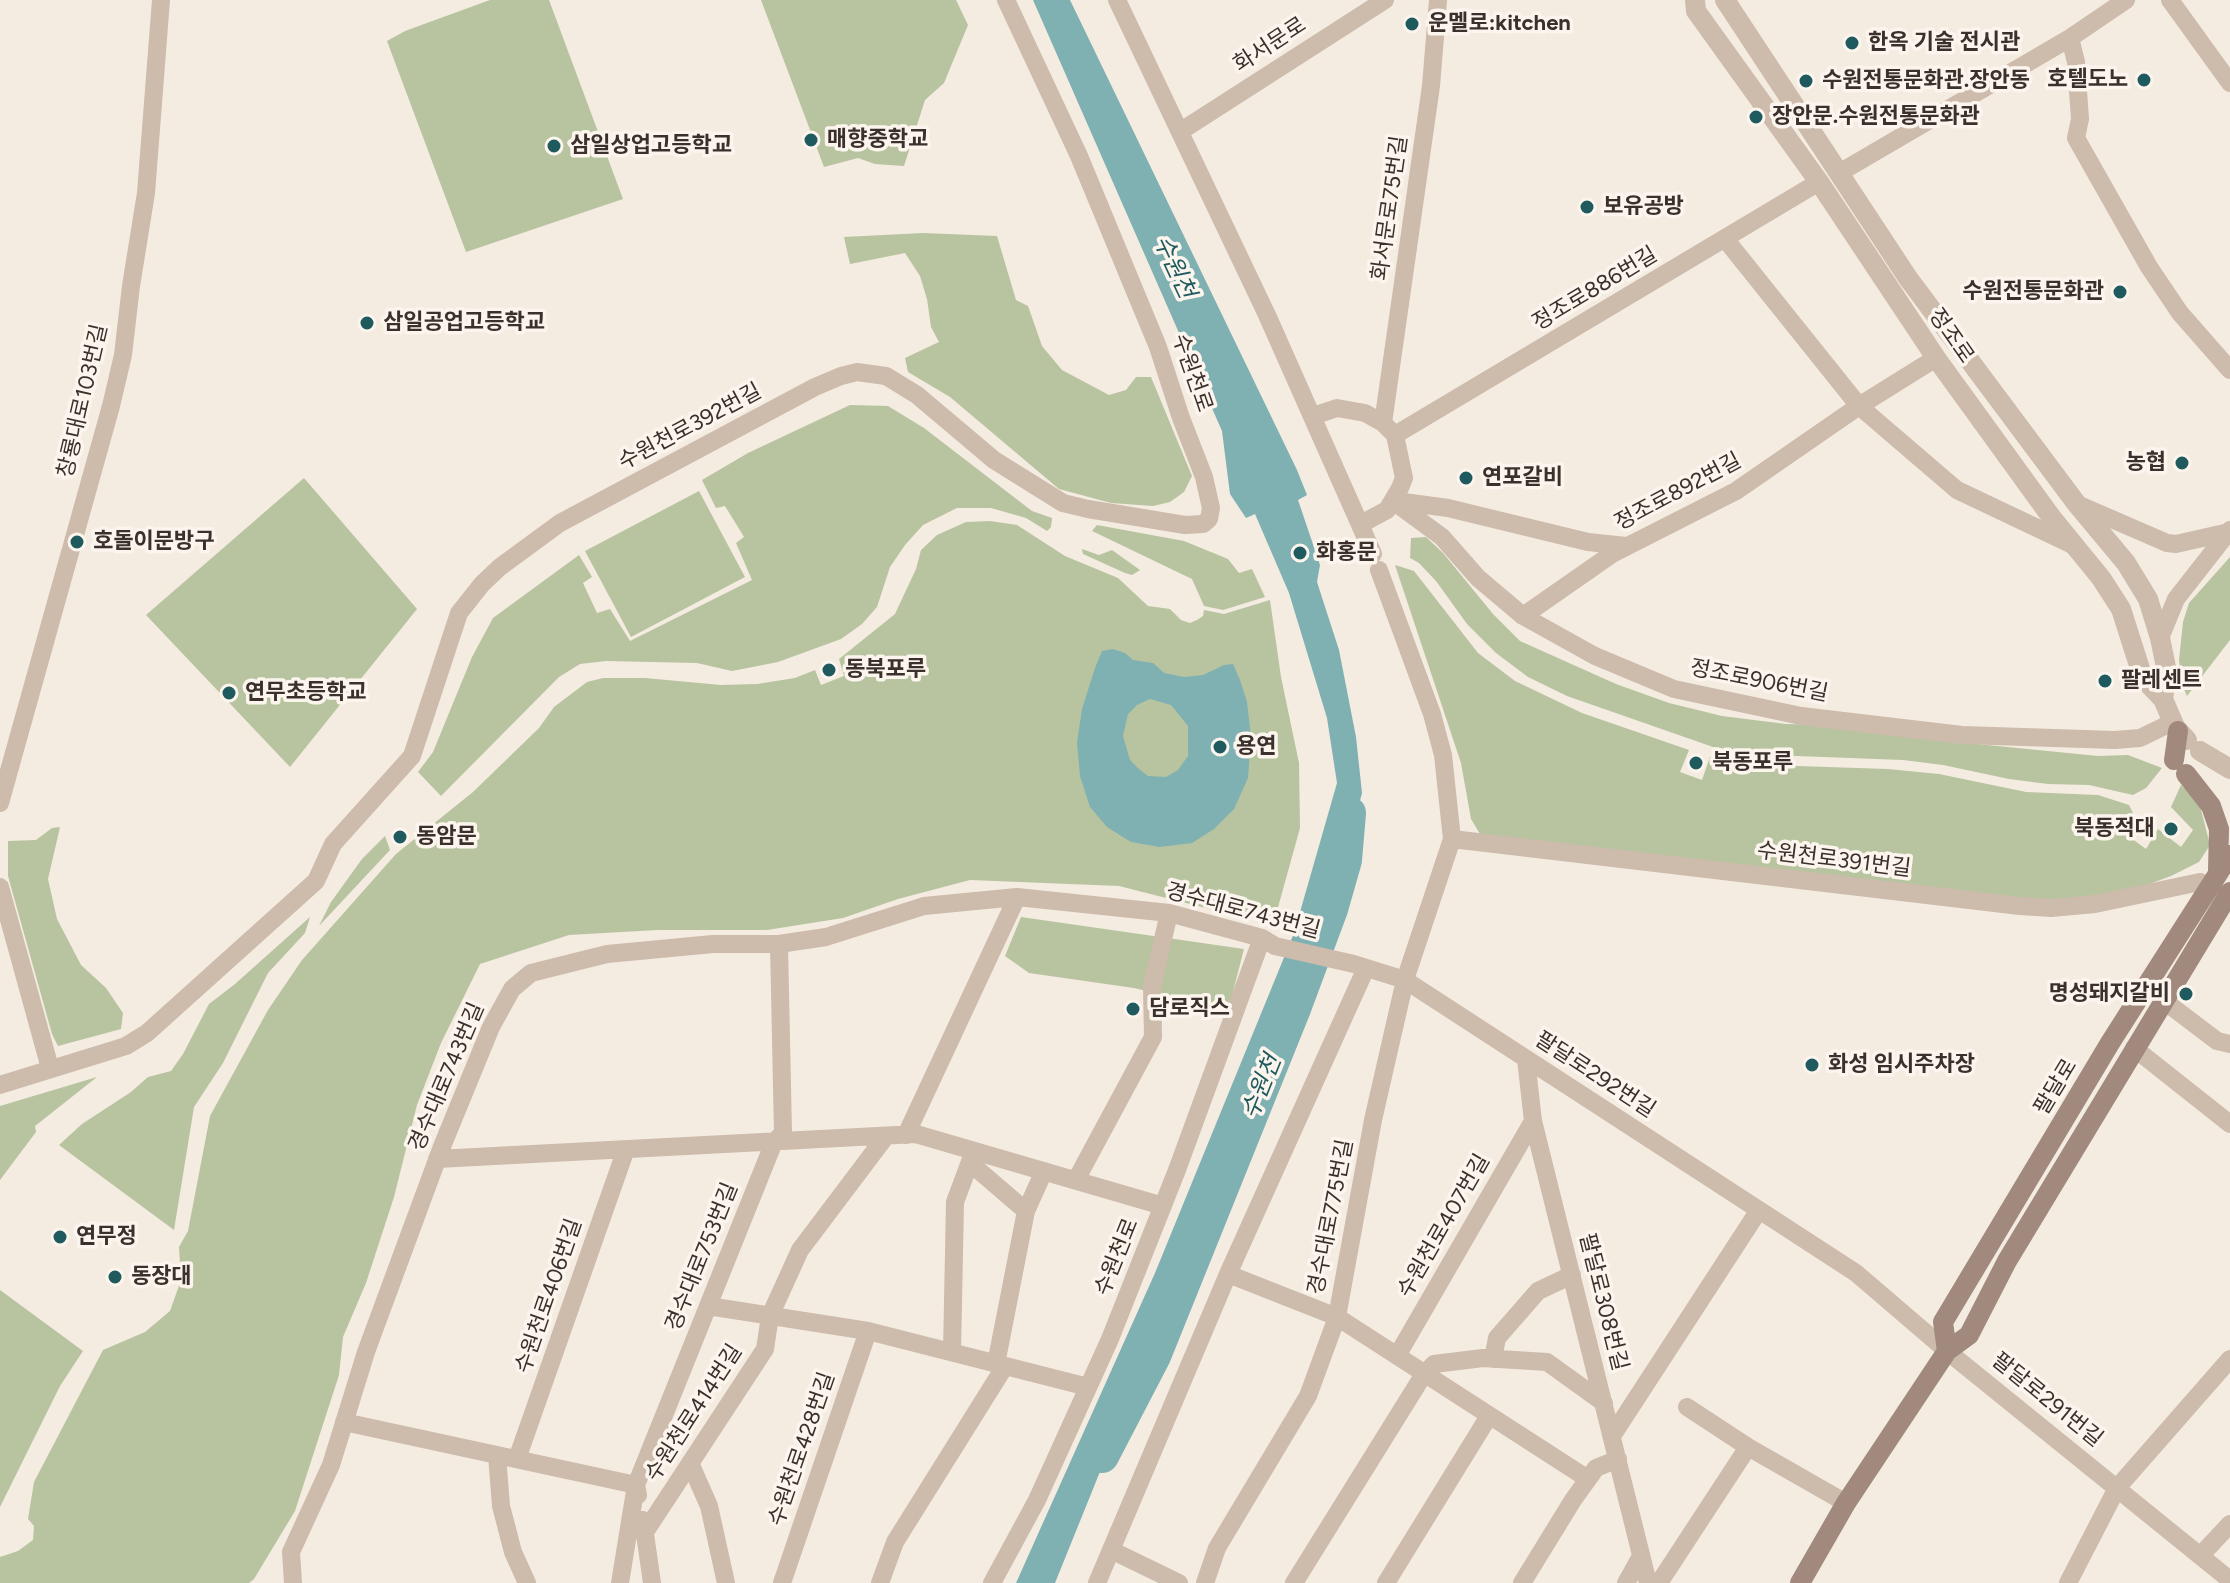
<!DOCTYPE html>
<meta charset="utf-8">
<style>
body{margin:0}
canvas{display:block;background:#f4ebe1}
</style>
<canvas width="2230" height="1583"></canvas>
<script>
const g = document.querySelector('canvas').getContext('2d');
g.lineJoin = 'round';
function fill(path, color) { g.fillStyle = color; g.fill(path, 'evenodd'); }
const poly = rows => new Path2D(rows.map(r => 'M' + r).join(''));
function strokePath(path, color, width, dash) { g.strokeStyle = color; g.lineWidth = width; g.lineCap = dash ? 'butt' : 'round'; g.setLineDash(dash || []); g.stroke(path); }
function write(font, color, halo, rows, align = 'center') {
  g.font = font + ' Figtree,"Noto Sans KR",sans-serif'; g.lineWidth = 7; g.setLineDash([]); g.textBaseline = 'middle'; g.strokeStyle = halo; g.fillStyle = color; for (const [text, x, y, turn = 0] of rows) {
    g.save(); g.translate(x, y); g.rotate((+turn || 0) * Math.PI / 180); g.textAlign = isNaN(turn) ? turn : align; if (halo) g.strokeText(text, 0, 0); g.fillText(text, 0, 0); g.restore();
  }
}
fill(poly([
 [490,0,549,0,623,199,466,252,387,41,405,31],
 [761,0,956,0,968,25,944,83,925,100,904,166,875,164,858,158,824,167],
 [923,233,997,236,1016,300,1028,306,1042,346,1062,370,1109,395,1126,390,1136,377,1151,377,1192,476,1184,492,1170,502,1153,506,1111,503,1059,489,950,397,908,372,905,358,939,342,931,327,927,299,920,276,905,253,850,264,844,237],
 [850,405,888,406,924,428,1032,511,1052,518,1051,527,1047,531,1026,518,991,508,957,508,923,525,905,545,890,567,877,607,862,624,841,639,778,662,732,671,697,663,606,661,580,664,559,677,441,796,418,772,433,752,472,657,493,618,579,555,592,577,583,583,597,613,610,609,630,641,752,580,736,543,744,537,741,532,725,506,716,508,702,480,748,453],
 [304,478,417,609,290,767,146,615],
 [699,491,745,577,631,637,585,551],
 [990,521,1017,525,1065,556,1118,578,1148,606,1170,609,1181,620,1190,623,1197,620,1203,616,1204,610,1224,614,1270,600,1281,677,1299,763,1300,828,1275,918,1241,917,1119,886,970,880,898,899,843,918,767,930,657,930,569,935,480,964,441,1043,417,1105,394,1197,366,1283,343,1337,339,1375,295,1511,254,1579,249,1583,0,1583,0,1557,18,1551,33,1540,34,1526,28,1519,34,1482,103,1350,145,1332,170,1311,181,1280,179,1247,188,1231,210,1116,268,1010,302,960,396,854,473,792,539,728,554,707,587,682,603,678,645,678,721,685,757,684,795,678,815,670,821,685,844,676,839,659,895,614,916,569,921,550,937,535,966,522],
 [1097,525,1184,541,1228,559,1239,573,1252,569,1265,597,1223,610,1204,606,1192,579,1092,531],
 [1426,537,1443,553,1493,614,1520,641,1616,684,1669,703,1722,716,1786,724,1828,725,1967,743,2098,756,2128,755,2162,768,2146,788,2133,795,2089,785,2048,784,2009,779,1943,765,1903,760,1770,755,1713,747,1567,696,1528,677,1496,653,1467,624,1436,581,1419,563,1410,558,1411,538],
 [1082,549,1099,555,1112,550,1140,570,1132,575,1125,573,1083,554],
 [2230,557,2230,640,2187,696,2181,682,2179,660,2183,622,2189,603],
 [1395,565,1414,571,1478,653,1515,681,1582,713,1689,750,1680,772,1702,780,1710,757,1736,764,1888,769,1939,774,2026,792,2098,795,2129,805,2135,817,2131,838,2146,849,2158,829,2181,847,2193,830,2171,807,2181,785,2199,802,2210,845,2199,862,2171,876,2141,887,2080,900,2006,899,1480,834,1471,819,1461,763],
 [60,827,48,879,57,919,81,965,106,988,123,1013,121,1029,58,1046,52,1034,8,876,8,841,36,840,52,828],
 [385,836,390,850,319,926,331,902,362,859],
 [310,917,305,933,268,973,223,1063,194,1107,174,1230,59,1145,82,1124,131,1092,148,1077,171,1071,183,1054,209,1004,235,984],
 [1021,917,1244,949,1228,1011,1134,988,1029,973,1005,956],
 [97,1077,35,1126,36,1132,0,1180,0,1106],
 [0,1290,83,1351,60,1386,0,1507]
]), '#b8c4a0');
fill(poly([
 [1033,0,1070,0,1297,470,1307,495,1298,500,1320,565,1317,582,1339,650,1356,737,1362,793,1345,860,1268,1056,1055,1583,1016,1583,1155,1273,1294,933,1337,783,1327,718,1289,593,1255,514,1246,518,1230,494,1222,431],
 [1113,649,1125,653,1133,660,1153,663,1164,673,1184,677,1203,675,1224,665,1233,664,1240,680,1247,702,1251,737,1248,778,1234,809,1214,829,1192,843,1160,847,1131,842,1107,827,1090,807,1080,776,1077,743,1082,709,1095,668,1102,651],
 [1150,699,1171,705,1188,726,1188,756,1178,770,1166,777,1148,776,1139,769,1130,760,1123,736,1128,714,1137,705]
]), '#7fb0b2');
strokePath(poly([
 [1102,1456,1154,1356,1293,1011,1331,909,1345,860,1349,813]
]), '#7fb0b2', 34);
strokePath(poly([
 [1117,0,1267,315,1373,554],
 [2170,0,2230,83],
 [2070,38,2076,62,2080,119,2076,138,2149,267,2180,313,2230,370],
 [1181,131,1385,0],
 [1839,173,2070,38,2126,0],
 [1726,240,1859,406,1957,490,2075,546],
 [1313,416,1337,408,1365,413,1383,423,1395,435,1404,478,1400,488,1387,510,1361,524],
 [1383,423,1431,86,1438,0],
 [1395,435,1819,182],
 [1393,501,1442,537,1478,578,1523,616,1595,656,1674,689,1801,716,1962,735,2115,740,2140,738,2173,722],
 [1396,501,1448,508,1588,542,1626,546],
 [2077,504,2167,543,2176,544,2229,532],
 [1523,616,1612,554,1736,491,1859,406,1936,358],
 [2160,638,2176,599,2230,530],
 [0,803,111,406,123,355,131,286,146,193,161,0],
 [1452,839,2020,906,2051,908,2095,904,2200,882,2208,887],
 [0,887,50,1068],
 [2163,1000,2217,1041,2230,1044],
 [2134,1048,2230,1124],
 [1526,1059,1533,1121,1648,1583],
 [0,1085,126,1046,147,1033,316,881,333,844,412,756,459,613,482,584,500,567,560,523,815,387,841,376,857,372,886,376,917,395,994,460,1063,503,1088,509,1185,525,1203,524,1209,519,1211,508,1204,477,1181,418,1158,347,1079,156,1006,0],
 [906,1135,1017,897],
 [437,1159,916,1134,1163,1206],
 [970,1163,1026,1211],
 [1076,1180,1153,1037,1152,987,1169,913],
 [1228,1274,1337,1317,1588,1479],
 [708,1306,868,1331,1088,1387],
 [952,1352,955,1202,974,1151],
 [1397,1356,1533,1121],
 [1493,1359,1497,1338,1538,1291,1572,1275],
 [996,1364,1026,1211,1044,1171],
 [1687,1407,1748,1447,1846,1503],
 [344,1422,636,1485,638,1495],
 [1612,1436,1759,1210],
 [497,1455,501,1506,513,1552,527,1583],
 [517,1459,626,1149],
 [690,1463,709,1506,726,1583],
 [643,1520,652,1583],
 [645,1532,765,1349,770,1316,800,1250,886,1136],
 [1111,1550,1179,1583],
 [2201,1555,2230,1524],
 [293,1583,291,1552,331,1465,366,1352,441,1149,491,1027,512,989,531,973,607,954,713,944,779,944,826,937,924,906,1017,897,1169,913,1262,938,1275,946,1354,964,1405,980,1856,1273,1947,1351,2230,1580],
 [620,1583,636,1485,774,1142,783,1133,779,944],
 [782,1583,868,1331],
 [880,1583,895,1542,1005,1366],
 [992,1583,1037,1500,1110,1339,1177,1170,1262,938],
 [1097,1583,1228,1274,1366,968],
 [1205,1583,1217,1548,1308,1396,1337,1317,1373,1120,1405,980,1452,839,1443,755,1432,714,1379,570],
 [1294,1583,1424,1374,1434,1364,1483,1358,1547,1362,1604,1403],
 [1386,1583,1489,1416],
 [1522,1583,1573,1500,1596,1468,1618,1459],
 [1626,1583,1641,1556],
 [1659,1583,1748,1447],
 [2068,1583,2117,1488,2230,1359]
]), '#cdbbac', 18);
strokePath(poly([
 [1695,0,1696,11,1819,182,1936,358,2052,518,2101,578,2121,609,2143,678,2163,699,2175,727,2187,740],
 [1725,0,1908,278,2076,503,2126,563,2148,599,2160,638,2167,672,2163,699],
 [2200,751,2230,769]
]), '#cdbbac', 20);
strokePath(poly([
 [2174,760,2178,731],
 [2186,774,2211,806,2219,829,2218,870],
 [1947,1351,1943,1322,2110,1043,2230,855],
 [1800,1583,1846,1503,1947,1351,1969,1335,2007,1261,2230,892]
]), '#a18a7d', 20);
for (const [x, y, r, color] of [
 [1412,24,8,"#1f5a5e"],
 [1852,43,8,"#1f5a5e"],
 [2144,80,8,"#1f5a5e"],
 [1806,81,8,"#1f5a5e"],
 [1756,117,8,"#1f5a5e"],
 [811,140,8,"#1f5a5e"],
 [554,146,8,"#1f5a5e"],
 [1587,207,8,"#1f5a5e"],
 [2120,292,8,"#1f5a5e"],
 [367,323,8,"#1f5a5e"],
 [2182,463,8,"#1f5a5e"],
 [1466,478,8,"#1f5a5e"],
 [77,542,8,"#1f5a5e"],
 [1300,553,8,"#1f5a5e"],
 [829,670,8,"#1f5a5e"],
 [2105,681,8,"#1f5a5e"],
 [229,693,8,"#1f5a5e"],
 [1220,747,8,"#1f5a5e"],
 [1696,763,8,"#1f5a5e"],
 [2171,829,8,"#1f5a5e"],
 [400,837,8,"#1f5a5e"],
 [2186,994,8,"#1f5a5e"],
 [1133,1009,8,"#1f5a5e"],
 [1812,1065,8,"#1f5a5e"],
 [60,1237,8,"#1f5a5e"],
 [115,1277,8,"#1f5a5e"]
]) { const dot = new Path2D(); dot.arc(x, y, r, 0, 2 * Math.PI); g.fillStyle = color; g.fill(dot); strokePath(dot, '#fbf5ee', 3); }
write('bold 22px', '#3b302b', '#fbf5ee', [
 ["운멜로:kitchen",1428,24],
 ["한옥 기술 전시관",1868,43],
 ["호텔도노",2128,80,"right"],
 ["수원전통문화관.장안동",1822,81],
 ["장안문.수원전통문화관",1772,117],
 ["매향중학교",827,140],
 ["삼일상업고등학교",570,146],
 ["보유공방",1603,207],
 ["수원전통문화관",2104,292,"right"],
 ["삼일공업고등학교",383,323],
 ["농협",2166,463,"right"],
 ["연포갈비",1482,478],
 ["호돌이문방구",93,542],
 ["화홍문",1316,553],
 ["동북포루",845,670],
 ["팔레센트",2121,681],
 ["연무초등학교",245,693],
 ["용연",1236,747],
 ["북동포루",1712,763],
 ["북동적대",2155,829,"right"],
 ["동암문",416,837],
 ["명성돼지갈비",2170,994,"right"],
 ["담로직스",1149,1009],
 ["화성 임시주차장",1828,1065],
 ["연무정",76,1237],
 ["동장대",131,1277]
], 'left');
write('22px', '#3b302b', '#fbf5ee', [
 ["화서문로",1270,45,-33],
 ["화서문로75번길",1390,208,-82],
 ["정조로886번길",1595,289,-31],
 ["정조로",1951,336,55],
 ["수원천로",1192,373,71],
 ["창룡대로103번길",83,401,-77],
 ["수원천로392번길",690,427,-28],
 ["정조로892번길",1678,492,-28],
 ["정조로906번길",1759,681,11],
 ["수원천로391번길",1834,860,7],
 ["경수대로743번길",1243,911,15],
 ["팔달로292번길",1595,1075,33],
 ["경수대로743번길",447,1077,-67],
 ["팔달로",2056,1087,-59],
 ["경수대로775번길",1331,1217,-79],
 ["수원천로407번길",1444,1226,-60],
 ["경수대로753번길",702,1257,-68],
 ["수원천로",1117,1257,-68],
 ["수원천로406번길",549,1296,-71],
 ["팔달로308번길",1603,1302,76],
 ["팔달로291번길",2047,1400,39],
 ["수원천로414번길",694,1413,-57],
 ["수원천로428번길",802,1449,-71]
]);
write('italic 24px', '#1f5a5e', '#fbf5ee', [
 ["수원천",1174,267,65],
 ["수원천",1262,1087,-68]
]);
</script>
